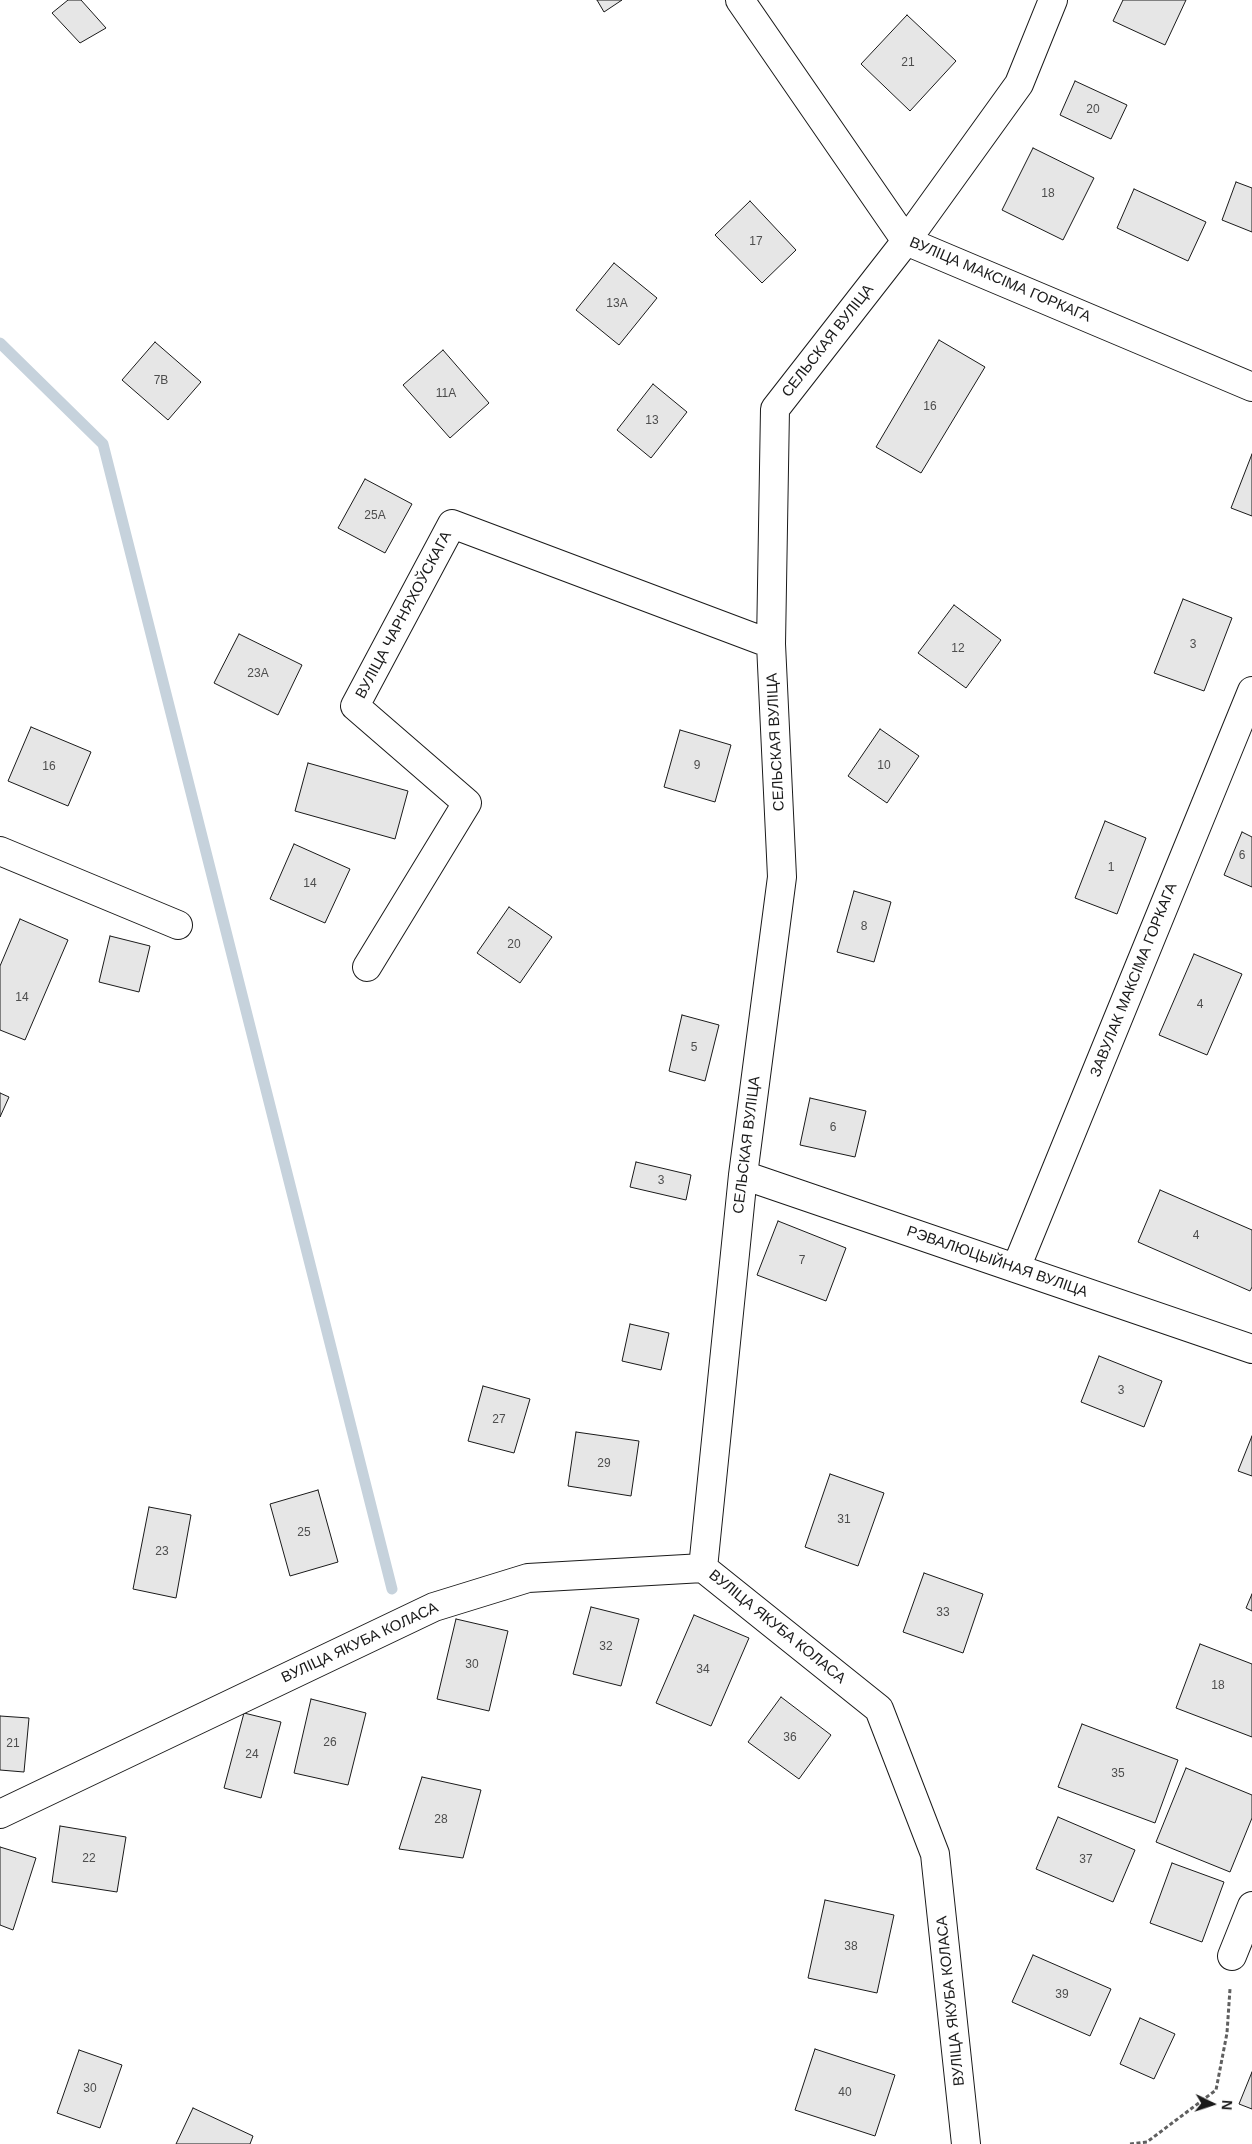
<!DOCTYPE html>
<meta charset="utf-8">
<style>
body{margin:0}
#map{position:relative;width:1252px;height:2144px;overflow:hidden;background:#fff;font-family:Helvetica,sans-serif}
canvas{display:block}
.north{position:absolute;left:1187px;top:2079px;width:50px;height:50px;-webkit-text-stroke:4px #fff;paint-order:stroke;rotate:94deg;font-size:14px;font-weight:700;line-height:20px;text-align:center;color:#1a1a1a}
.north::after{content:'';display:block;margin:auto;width:18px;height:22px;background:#1a1a1a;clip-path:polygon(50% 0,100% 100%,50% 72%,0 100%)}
</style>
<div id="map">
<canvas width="1252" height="2144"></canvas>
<div class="north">N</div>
</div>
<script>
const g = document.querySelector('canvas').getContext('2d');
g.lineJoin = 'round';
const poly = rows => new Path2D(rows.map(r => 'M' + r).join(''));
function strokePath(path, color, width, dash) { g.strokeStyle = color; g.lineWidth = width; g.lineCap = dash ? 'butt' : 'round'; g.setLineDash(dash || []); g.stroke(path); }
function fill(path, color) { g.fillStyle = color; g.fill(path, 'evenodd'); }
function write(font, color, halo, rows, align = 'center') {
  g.font = font + ' Helvetica,sans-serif'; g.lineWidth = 4; g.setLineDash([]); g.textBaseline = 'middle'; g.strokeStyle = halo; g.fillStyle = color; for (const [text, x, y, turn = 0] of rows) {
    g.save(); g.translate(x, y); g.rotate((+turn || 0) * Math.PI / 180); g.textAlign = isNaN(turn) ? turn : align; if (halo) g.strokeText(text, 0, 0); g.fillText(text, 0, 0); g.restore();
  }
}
strokePath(poly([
 [0,343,103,444,392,1589]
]), '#c6d2dc', 11);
const building = poly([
 [68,0,81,0,106,28,80,43,52,13,68,0],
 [597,0,622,0,604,12,597,0],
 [1123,0,1186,0,1165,45,1113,21,1123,0],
 [907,15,956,61,910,111,861,64,907,15],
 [1075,81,1127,105,1111,139,1060,115,1075,81],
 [1033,148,1094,178,1063,240,1002,210,1033,148],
 [1236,182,1252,188,1252,232,1222,220,1236,182],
 [1134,189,1206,222,1188,261,1117,228,1134,189],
 [750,201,796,250,762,283,715,235,750,201],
 [614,263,657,298,619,345,576,310,614,263],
 [939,340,985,367,921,473,876,447,939,340],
 [155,342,201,382,168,420,122,380,155,342],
 [443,350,489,403,450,438,403,385,443,350],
 [653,384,687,412,651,458,617,430,653,384],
 [1252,454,1252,516,1231,508,1252,454],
 [365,479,412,504,385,553,338,528,365,479],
 [1183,599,1232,618,1204,691,1154,673,1183,599],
 [954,605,1001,640,966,688,918,653,954,605],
 [239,634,302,665,278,715,214,683,239,634],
 [31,727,91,752,68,806,8,781,31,727],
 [880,729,919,756,887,803,848,776,880,729],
 [680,730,731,745,715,802,664,787,680,730],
 [308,763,408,791,395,839,295,811,308,763],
 [1105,821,1146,838,1117,914,1075,898,1105,821],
 [1242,832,1252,837,1252,887,1224,875,1242,832],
 [294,844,350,869,325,923,270,899,294,844],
 [854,891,891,902,874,962,837,952,854,891],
 [509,907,552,937,520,983,477,953,509,907],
 [20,919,68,940,25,1040,0,1030,0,966,20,919],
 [110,936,150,946,139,992,99,982,110,936],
 [1194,954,1242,974,1207,1055,1159,1035,1194,954],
 [682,1015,719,1025,705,1081,669,1071,682,1015],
 [0,1093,9,1097,0,1117,0,1093],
 [810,1098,866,1111,855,1157,800,1145,810,1098],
 [636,1162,691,1175,686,1200,630,1187,636,1162],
 [1160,1190,1252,1230,1252,1287,1250,1291,1138,1242,1160,1190],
 [778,1221,846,1248,826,1301,757,1275,778,1221],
 [630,1324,669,1333,661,1370,622,1361,630,1324],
 [1099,1356,1162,1381,1144,1427,1081,1402,1099,1356],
 [483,1386,530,1399,514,1453,468,1441,483,1386],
 [576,1432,639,1441,631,1496,568,1486,576,1432],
 [1252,1436,1252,1476,1238,1471,1252,1436],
 [830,1474,884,1493,858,1566,805,1547,830,1474],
 [318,1490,338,1562,290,1576,270,1504,318,1490],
 [149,1507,191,1515,176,1598,133,1589,149,1507],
 [924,1573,983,1594,963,1653,903,1632,924,1573],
 [1252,1594,1252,1611,1246,1608,1252,1594],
 [591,1607,639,1619,621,1686,573,1674,591,1607],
 [694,1615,749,1638,711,1726,656,1703,694,1615],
 [456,1619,508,1631,489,1711,437,1699,456,1619],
 [1200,1644,1252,1664,1252,1737,1176,1708,1200,1644],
 [781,1697,831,1735,799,1779,748,1742,781,1697],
 [311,1699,366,1713,348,1785,294,1773,311,1699],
 [244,1713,281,1722,261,1798,224,1788,244,1713],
 [0,1716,29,1718,24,1772,0,1770,0,1716],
 [1082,1724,1178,1760,1155,1823,1058,1787,1082,1724],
 [1186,1768,1252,1795,1252,1818,1230,1872,1156,1842,1186,1768],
 [422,1777,481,1790,463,1858,399,1849,422,1777],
 [1058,1817,1135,1850,1113,1902,1036,1869,1058,1817],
 [60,1826,126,1837,117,1892,52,1882,60,1826],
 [0,1847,36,1858,13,1930,0,1925,0,1847],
 [1172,1863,1224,1882,1202,1942,1150,1923,1172,1863],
 [825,1900,894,1915,877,1993,808,1978,825,1900],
 [1033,1955,1111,1989,1090,2036,1012,2002,1033,1955],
 [1140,2018,1175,2034,1154,2079,1120,2064,1140,2018],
 [815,2049,895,2075,875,2136,795,2110,815,2049],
 [79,2050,122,2065,100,2128,57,2113,79,2050],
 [1252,2072,1252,2109,1239,2104,1252,2072],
 [193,2108,253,2136,250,2144,176,2144,193,2108]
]);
fill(building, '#e6e6e6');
strokePath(building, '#1a1a1a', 1);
const minor = poly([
 [740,0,906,241,1252,387],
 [0,851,178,925],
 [367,967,467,803,355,706,452,524,771,644],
 [743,1175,1252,1349],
 [1016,1268,1252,691],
 [703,1568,743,1175,782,877,771,644,775,409,906,241,1019,84,1053,0],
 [0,1814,434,1607,528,1578,703,1568,879,1709,935,1854,966,2144],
 [1232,1956,1252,1906]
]);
strokePath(minor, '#1a1a1a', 30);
strokePath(poly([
 [1130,2144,1147,2142,1216,2090,1227,2033,1230,1989]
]), '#5f5f5f', 3, [4, 2.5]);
strokePath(minor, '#fff', 28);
write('12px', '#4d4d4d', null, [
 ["21",908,63],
 ["20",1093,110],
 ["18",1048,194],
 ["17",756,242],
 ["13А",617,304],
 ["7В",161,381],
 ["11А",446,394],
 ["16",930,407],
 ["13",652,421],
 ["25А",375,516],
 ["3",1193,645],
 ["12",958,649],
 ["23А",258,674],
 ["9",697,766],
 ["10",884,766],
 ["16",49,767],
 ["6",1242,856],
 ["1",1111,868],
 ["14",310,884],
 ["8",864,927],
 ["20",514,945],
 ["14",22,998],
 ["4",1200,1005],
 ["5",694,1048],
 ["6",833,1128],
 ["3",661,1181],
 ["4",1196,1236],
 ["7",802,1261],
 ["3",1121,1391],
 ["27",499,1420],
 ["29",604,1464],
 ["31",844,1520],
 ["25",304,1533],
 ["23",162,1552],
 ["33",943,1613],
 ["32",606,1647],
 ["30",472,1665],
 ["34",703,1670],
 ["18",1218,1686],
 ["36",790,1738],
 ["26",330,1743],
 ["21",13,1744],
 ["24",252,1755],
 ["35",1118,1774],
 ["28",441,1820],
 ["22",89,1859],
 ["37",1086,1860],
 ["38",851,1947],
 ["39",1062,1995],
 ["30",90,2089],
 ["40",845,2093]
]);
write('15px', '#1a1a1a', '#fff', [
 ["ВУЛІЦА МАКСІМА ГОРКАГА",1000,280,23],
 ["СЕЛЬСКАЯ ВУЛІЦА",828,341,-52],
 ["ВУЛІЦА ЧАРНЯХОЎСКАГА",404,615,-62],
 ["СЕЛЬСКАЯ ВУЛІЦА",776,742,-93],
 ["ЗАВУЛАК МАКСІМА ГОРКАГА",1134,980,-68],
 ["СЕЛЬСКАЯ ВУЛІЦА",747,1145,-83],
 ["РЭВАЛЮЦЫЙНАЯ ВУЛІЦА",997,1262,19],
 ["ВУЛІЦА ЯКУБА КОЛАСА",777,1627,39],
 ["ВУЛІЦА ЯКУБА КОЛАСА",360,1643,-25],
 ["ВУЛІЦА ЯКУБА КОЛАСА",951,2001,-96]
]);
</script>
